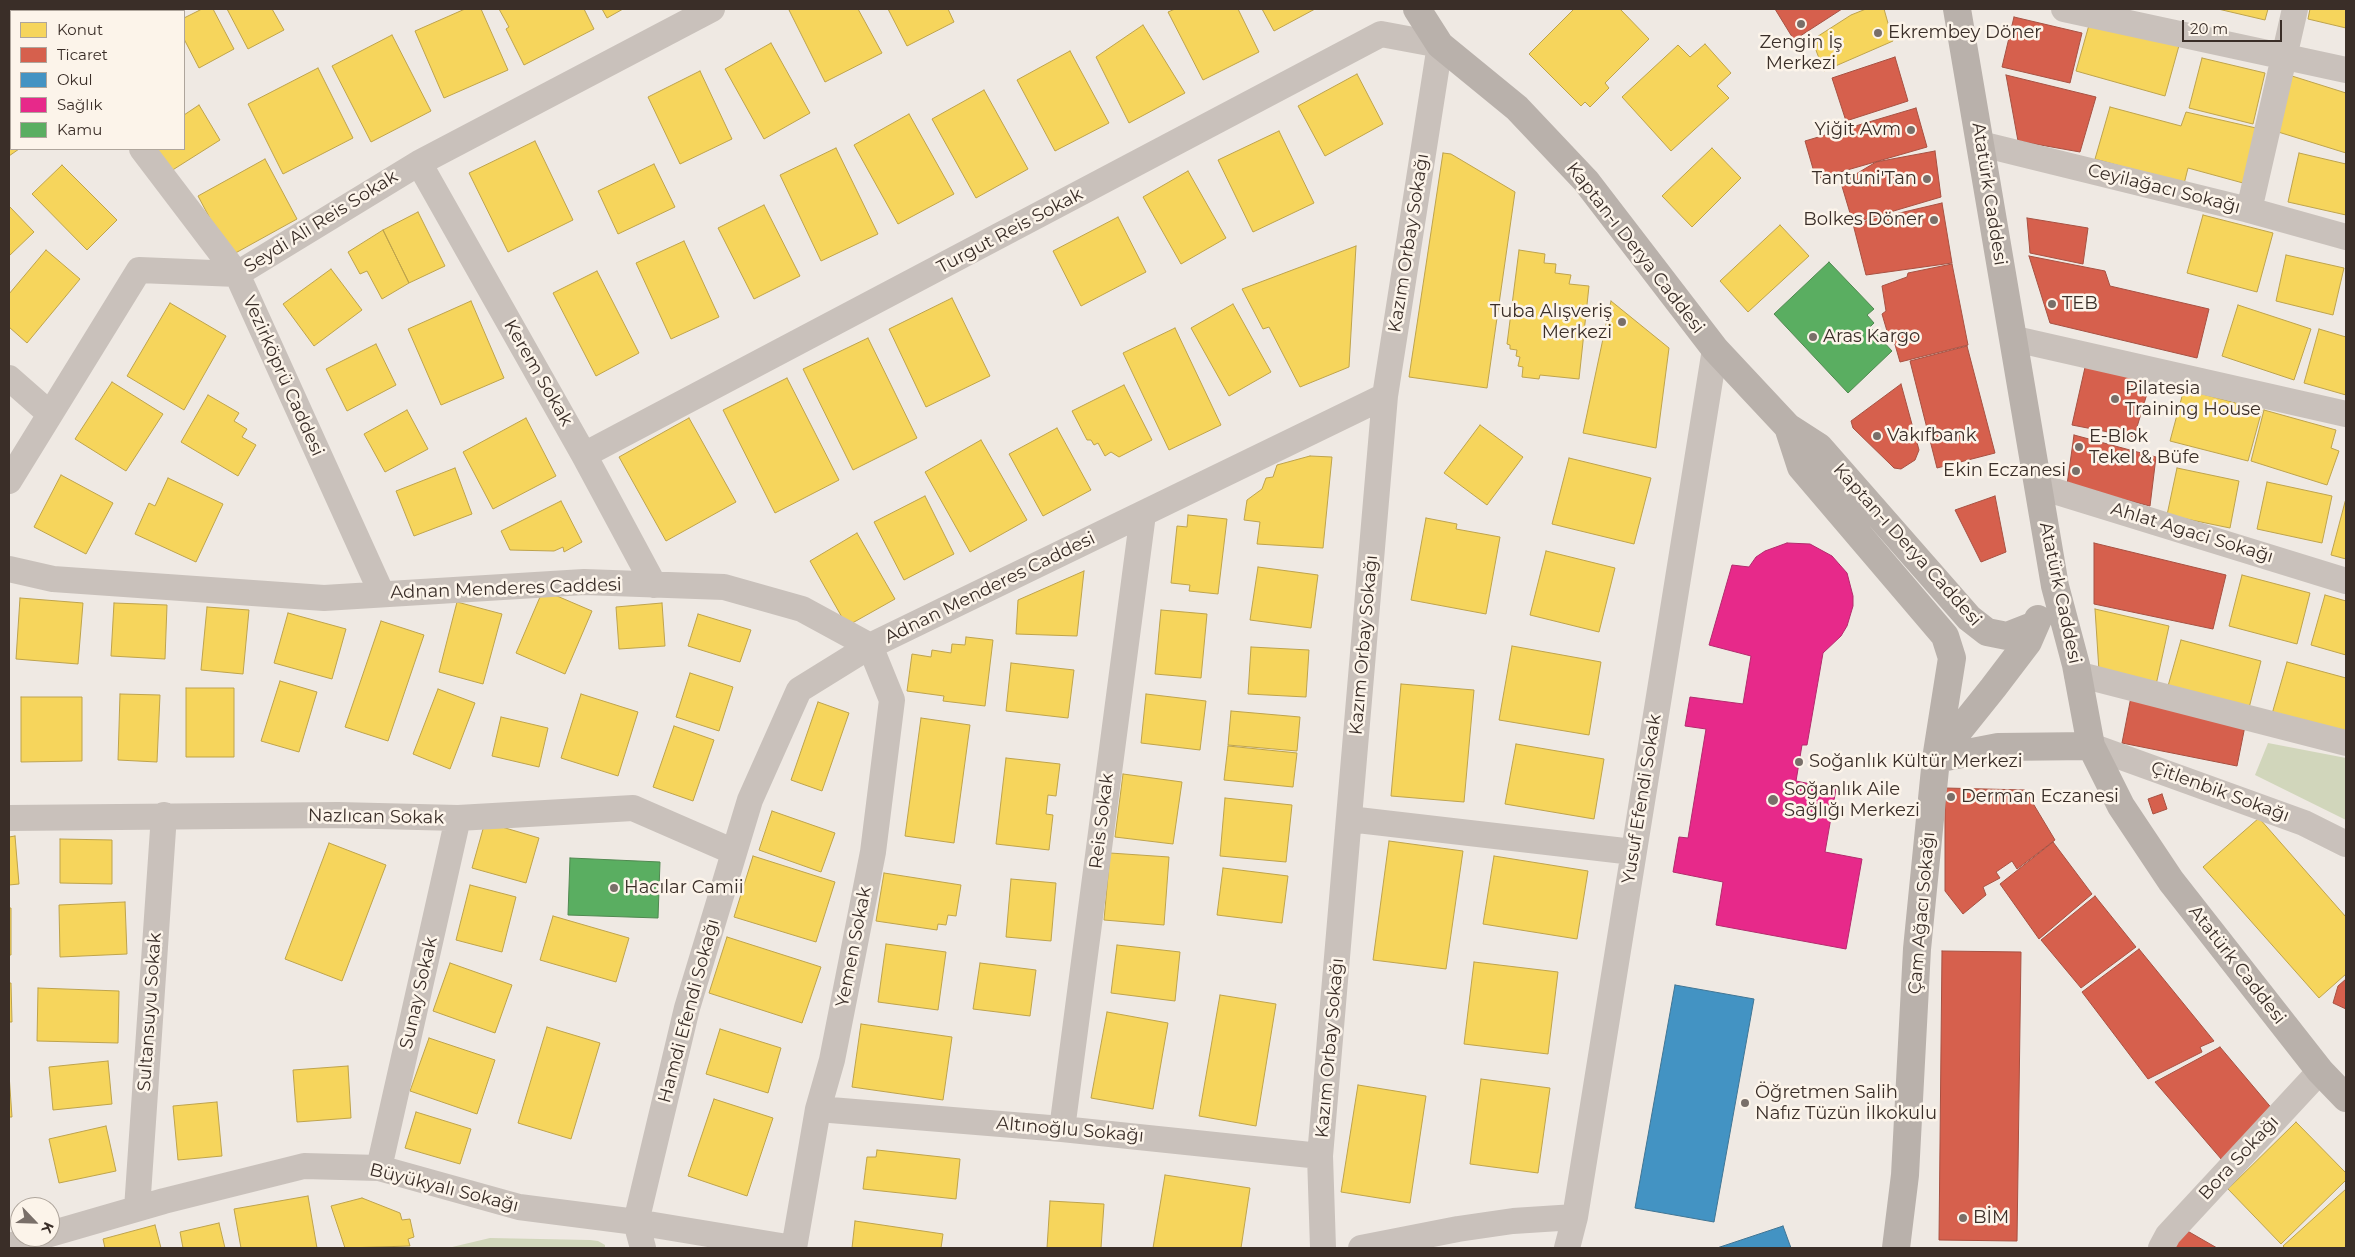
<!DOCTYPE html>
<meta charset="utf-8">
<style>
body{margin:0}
#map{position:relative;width:2355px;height:1257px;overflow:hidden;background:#efe9e3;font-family:Montserrat,sans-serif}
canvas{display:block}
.frame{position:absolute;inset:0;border:10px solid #3a2e28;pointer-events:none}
.legend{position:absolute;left:10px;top:10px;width:175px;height:140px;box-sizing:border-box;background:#fcf4ea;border:1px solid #aea59c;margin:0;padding:6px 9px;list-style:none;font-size:15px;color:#3a2e28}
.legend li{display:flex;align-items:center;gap:10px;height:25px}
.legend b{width:25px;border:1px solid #aea59c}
.north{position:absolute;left:10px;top:1197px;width:50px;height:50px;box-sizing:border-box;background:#fcf4ea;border:1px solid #aea59c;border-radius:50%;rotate:114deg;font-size:14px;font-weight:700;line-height:20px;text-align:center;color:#3a2e28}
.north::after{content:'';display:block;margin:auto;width:18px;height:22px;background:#796f69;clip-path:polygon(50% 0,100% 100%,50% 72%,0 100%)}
.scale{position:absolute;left:2182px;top:20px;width:100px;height:22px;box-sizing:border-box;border:2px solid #3a2e28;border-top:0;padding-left:6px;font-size:15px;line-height:18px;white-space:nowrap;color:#3a2e28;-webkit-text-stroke:4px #fcf4ea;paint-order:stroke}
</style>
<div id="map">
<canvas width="2355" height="1257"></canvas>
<div class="frame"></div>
<ul class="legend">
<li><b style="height:14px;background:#f6d55c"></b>Konut</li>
<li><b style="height:14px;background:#d6604d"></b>Ticaret</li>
<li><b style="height:14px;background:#4393c3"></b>Okul</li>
<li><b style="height:14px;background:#e7298a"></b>Sağlık</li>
<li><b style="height:14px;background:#5aae61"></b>Kamu</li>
</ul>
<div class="north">K</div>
<div class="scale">20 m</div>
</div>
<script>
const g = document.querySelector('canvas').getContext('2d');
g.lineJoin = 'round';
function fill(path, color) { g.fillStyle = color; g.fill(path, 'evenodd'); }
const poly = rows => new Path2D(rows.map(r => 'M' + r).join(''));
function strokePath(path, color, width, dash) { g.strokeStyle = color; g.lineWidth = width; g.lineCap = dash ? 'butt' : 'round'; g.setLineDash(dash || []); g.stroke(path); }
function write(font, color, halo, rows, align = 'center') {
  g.font = font + ' Montserrat,sans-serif'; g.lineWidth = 5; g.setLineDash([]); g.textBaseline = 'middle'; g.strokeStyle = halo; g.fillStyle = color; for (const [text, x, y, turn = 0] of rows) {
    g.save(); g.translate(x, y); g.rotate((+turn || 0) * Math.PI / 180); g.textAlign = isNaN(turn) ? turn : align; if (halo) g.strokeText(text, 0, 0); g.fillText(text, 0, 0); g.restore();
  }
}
fill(poly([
 [2268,743,2346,758,2346,820,2255,775],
 [490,1238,590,1240,598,1241,605,1245,605,1248,448,1248]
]), '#d1d6bb');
const homes = poly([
 [202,9,213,9,234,49,199,68,184,39,184,18,202,9],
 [227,9,272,9,284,30,248,49,227,9],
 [465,9,481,9,508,70,444,98,415,31,465,9],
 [499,9,584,9,594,29,524,65,506,29,509,27,499,9],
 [602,9,623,9,607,18,602,9],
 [792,9,858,9,882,53,825,82,789,10,792,9],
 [888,9,948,9,954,22,907,46,888,9],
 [1175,9,1238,9,1259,52,1203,80,1168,12,1175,9],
 [1262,9,1315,9,1274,31,1262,9],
 [1574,9,1620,9,1649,39,1605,83,1609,88,1590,107,1585,102,1581,106,1529,54,1574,9],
 [1866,9,1884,9,1893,41,1824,71,1812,40,1851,15,1866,9],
 [2218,9,2268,9,2265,20,2218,9],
 [2310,9,2346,9,2346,28,2308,19,2310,9],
 [2091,18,2180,42,2165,96,2076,71,2091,18],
 [1143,25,1185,93,1129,123,1096,57,1143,25],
 [392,35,431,111,371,142,332,66,392,35],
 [771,43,810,113,764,139,725,69,771,43],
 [1705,44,1731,73,1717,86,1729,98,1671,151,1622,97,1678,45,1690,57,1705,44],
 [1070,51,1109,123,1055,151,1017,80,1070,51],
 [2202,58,2265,73,2253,124,2189,108,2202,58],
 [318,68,353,138,283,174,248,104,318,68],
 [700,71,732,139,680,164,648,97,700,71],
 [1357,74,1383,124,1325,156,1298,106,1357,74],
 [2292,76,2346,93,2346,153,2275,131,2292,76],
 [984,90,1028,169,976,198,932,119,984,90],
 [11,92,11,149,19,149,9,156,9,94,11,92],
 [199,105,220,140,171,171,157,149,184,149,184,115,199,105],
 [2110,107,2181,126,2186,112,2256,128,2243,183,2188,168,2184,184,2095,159,2110,107],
 [909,114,954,194,898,224,854,145,909,114],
 [1279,131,1314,203,1253,232,1218,160,1279,131],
 [535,141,573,220,508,252,469,173,535,141],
 [836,148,878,234,821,261,780,175,836,148],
 [1712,148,1741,178,1692,227,1662,196,1712,148],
 [1443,153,1451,154,1515,192,1487,388,1409,377,1443,153],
 [2299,153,2346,164,2346,215,2288,202,2299,153],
 [265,159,297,219,230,256,198,196,265,159],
 [654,164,675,207,618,234,598,191,654,164],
 [62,165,117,220,87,250,32,194,62,165],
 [1188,171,1226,238,1181,264,1143,197,1188,171],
 [764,205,800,276,754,299,718,228,764,205],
 [9,206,34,232,9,256,9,206],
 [418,212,445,266,409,283,383,230,418,212],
 [2203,215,2273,233,2257,292,2187,273,2203,215],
 [1118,217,1146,272,1081,306,1053,251,1118,217],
 [1780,225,1809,256,1748,312,1720,281,1780,225],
 [383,230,409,283,382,299,367,271,360,274,348,252,383,230],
 [684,241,719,317,671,339,636,263,684,241],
 [1356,246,1349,367,1300,387,1269,327,1263,329,1242,289,1356,246],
 [46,250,80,279,27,343,9,327,9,294,46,250],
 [1519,250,1545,254,1544,263,1556,264,1555,273,1571,275,1569,284,1589,286,1579,379,1540,375,1539,379,1522,377,1523,367,1518,366,1520,357,1516,356,1517,350,1510,349,1510,345,1507,344,1519,250],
 [2286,255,2344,268,2333,315,2276,301,2286,255],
 [331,269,362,310,314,346,283,304,331,269],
 [597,271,639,353,596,376,553,293,597,271],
 [952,298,990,376,926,407,889,329,952,298],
 [471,301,504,378,441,405,408,329,471,301],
 [1611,301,1669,348,1656,448,1583,433,1611,301],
 [170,303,226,336,184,410,127,376,170,303],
 [1233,304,1271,372,1229,396,1191,328,1233,304],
 [2238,305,2311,329,2294,380,2222,356,2238,305],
 [1175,328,1221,425,1169,450,1123,353,1175,328],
 [2319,329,2346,337,2346,395,2304,383,2319,329],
 [868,338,917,438,853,470,803,369,868,338],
 [376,344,396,385,347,411,326,369,376,344],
 [787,378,839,480,775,513,723,410,787,378],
 [112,382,163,414,126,471,75,439,112,382],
 [1124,385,1152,440,1119,457,1111,452,1105,456,1098,443,1094,445,1091,440,1087,440,1072,411,1124,385],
 [2184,389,2262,410,2248,461,2170,441,2184,389],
 [208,395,239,413,234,421,247,429,242,437,256,445,238,476,181,442,208,395],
 [407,410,428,449,385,472,364,434,407,410],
 [2264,410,2336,430,2331,448,2339,451,2327,485,2251,461,2264,410],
 [526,418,556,476,493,509,463,452,526,418],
 [689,418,736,502,666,541,619,457,689,418],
 [1480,425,1523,457,1487,505,1444,473,1480,425],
 [1057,428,1091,490,1043,516,1009,454,1057,428],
 [981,440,1027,520,970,552,925,472,981,440],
 [1310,456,1332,457,1323,548,1257,544,1260,522,1244,520,1247,500,1262,489,1266,478,1273,477,1277,465,1310,456],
 [1569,458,1651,478,1634,544,1552,524,1569,458],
 [455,468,472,514,414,536,396,491,455,468],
 [2177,468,2239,481,2230,528,2167,515,2177,468],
 [61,475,113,503,86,554,34,527,61,475],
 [168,478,223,504,196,562,135,534,149,503,155,506,168,478],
 [2267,482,2332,496,2322,543,2257,529,2267,482],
 [925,496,954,554,904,580,874,522,925,496],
 [561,501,582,542,564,552,563,547,554,551,510,550,501,531,561,501],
 [2345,502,2346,503,2346,559,2331,555,2345,502],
 [1188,515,1227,519,1218,594,1189,591,1190,585,1171,583,1177,526,1187,527,1188,515],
 [1426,518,1457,524,1456,529,1500,537,1486,614,1411,600,1426,518],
 [857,533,895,599,847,626,810,561,857,533],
 [1546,551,1615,568,1599,632,1530,615,1546,551],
 [1258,567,1318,575,1311,628,1250,620,1258,567],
 [1084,571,1077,636,1016,634,1018,600,1084,571],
 [2242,575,2310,593,2297,644,2229,626,2242,575],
 [543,590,592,611,565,674,516,653,543,590],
 [2325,595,2346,601,2346,655,2311,645,2325,595],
 [20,598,83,603,78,664,16,659,20,598],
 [457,602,502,614,483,684,439,672,457,602],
 [114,603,167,605,165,659,111,656,114,603],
 [662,603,665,646,619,649,616,607,662,603],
 [207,607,249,610,243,674,201,670,207,607],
 [2095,609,2169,626,2156,685,2099,671,2095,609],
 [1161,610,1207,614,1201,678,1155,674,1161,610],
 [288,613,346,629,332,679,274,663,288,613],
 [698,614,751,630,740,662,688,646,698,614],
 [381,621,424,635,388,741,345,727,381,621],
 [966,637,993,640,985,706,943,701,944,696,907,691,912,654,931,657,932,650,951,653,952,644,965,645,966,637],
 [2181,640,2261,661,2249,708,2168,686,2181,640],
 [1512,646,1601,662,1589,735,1499,720,1512,646],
 [1251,647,1309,650,1306,697,1248,694,1251,647],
 [2287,662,2346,678,2346,735,2272,714,2287,662],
 [1011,663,1074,670,1068,718,1006,711,1011,663],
 [690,673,733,687,719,731,676,717,690,673],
 [280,681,317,692,299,752,261,741,280,681],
 [1401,684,1474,690,1464,802,1391,796,1401,684],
 [186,688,234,688,234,757,186,757,186,688],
 [438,689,475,703,450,769,413,754,438,689],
 [120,694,160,695,157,762,118,760,120,694],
 [581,694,638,712,618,776,561,758,581,694],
 [1146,694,1206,701,1200,750,1141,743,1146,694],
 [21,697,82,697,82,761,21,762,21,697],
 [818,702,849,713,822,791,791,780,818,702],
 [1231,711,1300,717,1297,751,1228,745,1231,711],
 [501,717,548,728,539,767,492,756,501,717],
 [921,718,970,725,954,843,905,836,921,718],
 [674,726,714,740,693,801,653,787,674,726],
 [1516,744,1604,759,1594,819,1505,804,1516,744],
 [1228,746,1297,753,1293,787,1224,780,1228,746],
 [1006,758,1060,764,1056,796,1048,795,1046,814,1053,815,1049,850,996,844,1006,758],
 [1123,774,1182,782,1173,844,1115,837,1123,774],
 [1225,798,1292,805,1286,862,1220,856,1225,798],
 [772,811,835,833,821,872,759,850,772,811],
 [2259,818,2346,917,2346,974,2319,998,2203,867,2259,818],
 [485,822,539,838,526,883,472,868,485,822],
 [15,836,19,884,9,885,9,837,15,836],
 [60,839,112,840,112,884,60,883,60,839],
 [1389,841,1463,851,1446,969,1373,960,1389,841],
 [329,843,386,865,342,981,285,959,329,843],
 [1110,853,1169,857,1164,925,1104,920,1110,853],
 [753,856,835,882,816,942,734,917,753,856],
 [1494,856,1588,871,1577,939,1483,924,1494,856],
 [1223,868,1288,876,1282,923,1217,915,1223,868],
 [884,873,961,885,956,916,948,915,946,925,938,924,937,930,876,921,884,873],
 [1011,879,1056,883,1051,941,1006,937,1011,879],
 [470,885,516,897,502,952,456,940,470,885],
 [125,902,127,954,60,957,59,905,125,902],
 [9,908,11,908,11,955,9,955,9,908],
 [553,916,629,938,616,982,540,960,553,916],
 [727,937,821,967,802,1023,709,993,727,937],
 [886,944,946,952,938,1010,878,1002,886,944],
 [1117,945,1180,952,1175,1001,1111,993,1117,945],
 [1474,962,1558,972,1548,1054,1464,1044,1474,962],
 [450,963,512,985,495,1033,433,1011,450,963],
 [980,963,1036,970,1030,1016,973,1009,980,963],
 [9,983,11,983,12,1022,9,1022,9,983],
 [38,988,119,991,118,1043,37,1041,38,988],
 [1220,995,1276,1004,1256,1126,1199,1116,1220,995],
 [1107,1012,1168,1023,1153,1109,1091,1098,1107,1012],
 [861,1024,952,1037,943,1100,852,1087,861,1024],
 [547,1027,600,1043,571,1139,518,1123,547,1027],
 [720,1029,781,1048,768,1093,706,1074,720,1029],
 [429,1038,495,1060,477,1114,410,1091,429,1038],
 [108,1061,112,1104,53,1110,49,1067,108,1061],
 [348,1066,351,1118,297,1122,293,1070,348,1066],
 [9,1074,12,1117,9,1117,9,1074],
 [1481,1079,1550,1088,1538,1173,1470,1164,1481,1079],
 [1358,1085,1426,1096,1410,1203,1341,1192,1358,1085],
 [714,1099,773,1118,747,1196,688,1176,714,1099],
 [217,1102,222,1156,178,1160,173,1106,217,1102],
 [416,1112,471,1129,460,1164,405,1148,416,1112],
 [2296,1122,2346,1173,2346,1180,2281,1244,2228,1189,2296,1122],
 [106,1126,116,1171,59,1183,49,1139,106,1126],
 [877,1150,960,1159,956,1199,863,1189,867,1157,876,1157,877,1150],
 [1165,1175,1250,1188,1241,1248,1153,1248,1165,1175],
 [2346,1189,2346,1248,2285,1248,2283,1246,2346,1189],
 [308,1196,317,1248,241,1248,234,1209,308,1196],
 [362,1198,400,1213,402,1220,410,1219,414,1237,408,1239,410,1246,345,1248,331,1206,362,1198],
 [1050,1201,1104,1204,1101,1248,1047,1248,1050,1201],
 [855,1221,943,1234,941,1248,852,1248,855,1221],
 [219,1223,225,1248,183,1248,180,1232,219,1223],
 [155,1225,161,1248,105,1248,103,1239,155,1225]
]);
fill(homes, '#f6d55c');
strokePath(homes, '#bea34c', 1);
const shops = poly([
 [1775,9,1842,9,1794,40,1775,9],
 [2014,17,2082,33,2070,83,2002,67,2014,17],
 [1895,57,1908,101,1846,121,1832,78,1895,57],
 [2006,75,2096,97,2080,152,2018,141,2006,75],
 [1916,108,1927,147,1816,179,1805,141,1916,108],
 [1935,151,1941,197,1853,223,1841,183,1876,162,1935,151],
 [1942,203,1952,263,1866,275,1853,224,1942,203],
 [2027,218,2088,228,2083,264,2030,253,2027,218],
 [2029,256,2105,271,2110,286,2209,309,2197,358,2050,323,2029,256],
 [1952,264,1968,345,1900,362,1892,334,1887,331,1882,314,1886,311,1882,286,1907,277,1908,273,1952,264],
 [1967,346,1995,453,1937,468,1910,361,1967,346],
 [2086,363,2152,377,2134,437,2072,425,2086,363],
 [1901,384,1919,450,1915,460,1901,469,1894,468,1890,464,1853,428,1851,421,1901,384],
 [2074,435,2156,457,2150,506,2067,485,2074,435],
 [1995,496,2006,552,1981,562,1955,510,1995,496],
 [2094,543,2226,575,2213,629,2094,604,2094,543],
 [2131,697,2246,721,2237,766,2122,743,2131,697],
 [1945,788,2025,790,2055,840,2017,869,2012,861,1996,872,2000,878,1983,887,1986,895,1963,914,1945,891,1945,788],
 [2162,794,2167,809,2153,814,2148,799,2162,794],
 [2053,842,2092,894,2039,939,2000,884,2053,842],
 [2095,896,2136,947,2081,988,2041,940,2095,896],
 [2139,949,2214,1041,2200,1047,2202,1052,2148,1079,2082,992,2139,949],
 [1942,951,2021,952,2017,1241,1939,1240,1942,951],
 [2346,979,2346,1009,2333,1003,2338,986,2346,979],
 [2220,1047,2274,1111,2222,1160,2155,1082,2220,1047],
 [2184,1229,2217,1248,2173,1248,2184,1229]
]);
fill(shops, '#d6604d');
strokePath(shops, '#a75142', 1);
const schools = poly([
 [1675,985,1754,999,1714,1222,1635,1208,1675,985],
 [1783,1226,1791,1248,1717,1248,1783,1226]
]);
fill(schools, '#4393c3');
strokePath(schools, '#407594', 1);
const health = poly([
 [1787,543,1810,544,1832,556,1847,573,1853,596,1853,606,1847,626,1841,636,1823,653,1807,745,1802,745,1796,781,1836,789,1825,852,1862,859,1846,949,1716,925,1723,882,1673,872,1679,837,1688,838,1706,729,1685,726,1690,697,1743,704,1751,656,1709,645,1732,565,1749,567,1756,557,1765,551,1787,543]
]);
fill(health, '#e7298a');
strokePath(health, '#b32a6d', 1);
const public = poly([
 [1829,262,1874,309,1867,315,1874,323,1870,327,1892,351,1848,393,1774,314,1829,262],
 [570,858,660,862,658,918,568,915,570,858]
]);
fill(public, '#5aae61');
strokePath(public, '#508850', 1);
strokePath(poly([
 [35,9,37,11],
 [2064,9,2346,70],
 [57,11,61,9],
 [9,39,11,37],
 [1981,144,2249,210,2346,237],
 [142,149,237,274,382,594],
 [419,163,584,455,654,585],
 [2249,210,2295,9],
 [2015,339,2346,414],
 [9,378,50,414],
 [584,455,1381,34,1440,45,1385,396,1320,1156,1323,1248],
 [9,481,139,270,237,274,419,163,712,9],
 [2038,486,2346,581],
 [9,569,53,579,324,598,584,582,724,587,802,609,870,646],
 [2077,674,2346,743],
 [2091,746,2304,823,2346,844],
 [9,818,338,815,458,818,633,808,734,852],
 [1349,819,1633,852],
 [818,1109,1062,1129,1320,1156],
 [1062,1129,1143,514],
 [379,1168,458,818],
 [137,1209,164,815],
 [50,1234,164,1201,304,1166,379,1168,519,1207,636,1222,793,1248],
 [9,1246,41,1237],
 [643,1248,636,1222,687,1008,750,800,799,690,870,646,1385,396],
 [794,1248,818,1109,832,1060,873,852,892,700,870,646],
 [1361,1248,1458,1229,1513,1221,1575,1217],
 [1567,1248,1575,1217,1715,349],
 [2161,1248,2168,1235,2320,1071]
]), '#c9c1bb', 26);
strokePath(poly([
 [1417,9,1440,45,1517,108,1586,181,1715,349,1788,427,1819,447,1969,618,1987,632,2007,636,2035,625],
 [1957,9,2055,586,2076,665,2091,746,2121,806,2171,881,2320,1071,2346,1098],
 [1788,427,1801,467,1945,636,1952,658,1936,759,1917,949,1905,1175,1896,1248],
 [1936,759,1993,688,2028,642,2038,619],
 [1936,759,1998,747,2091,746]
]), '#b9b1ab', 28);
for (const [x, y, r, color] of [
 [1801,24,5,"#796f69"],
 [1878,33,5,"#796f69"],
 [1911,130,5,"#796f69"],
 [1927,179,5,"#796f69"],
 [1934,220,5,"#796f69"],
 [2052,304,5,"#796f69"],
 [1622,322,5,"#796f69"],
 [1813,337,5,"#796f69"],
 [2115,399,5,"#796f69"],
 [1877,436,5,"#796f69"],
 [2079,447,5,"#796f69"],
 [2076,471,5,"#796f69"],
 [1799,762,5,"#796f69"],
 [1951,797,5,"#796f69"],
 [1773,800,6,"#796f69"],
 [614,888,5,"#796f69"],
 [1745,1103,5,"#796f69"],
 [1963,1218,5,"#796f69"]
]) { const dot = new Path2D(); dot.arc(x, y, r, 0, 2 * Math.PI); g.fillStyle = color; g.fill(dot); strokePath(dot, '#fcf4ea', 2); }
write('18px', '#3a2e28', '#fcf4ea', [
 ["Ekrembey Döner",1888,33],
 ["Zengin İş",1801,43,"center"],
 ["Merkezi",1801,64,"center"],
 ["Yiğit Avm",1901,130,"right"],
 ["Tantuni'Tan",1917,179,"right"],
 ["Bolkes Döner",1924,220,"right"],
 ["TEB",2062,304],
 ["Tuba Alışveriş",1612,312,"right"],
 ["Merkezi",1612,333,"right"],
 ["Aras Kargo",1823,337],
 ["Pilatesia",2125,389],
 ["Training House",2125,410],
 ["Vakıfbank",1887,436],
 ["E-Blok",2089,437],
 ["Tekel & Büfe",2089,458],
 ["Ekin Eczanesi",2066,471,"right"],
 ["Soğanlık Kültür Merkezi",1809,762],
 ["Soğanlık Aile",1784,790],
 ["Sağlığı Merkezi",1784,811],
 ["Derman Eczanesi",1961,797],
 ["Hacılar Camii",624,888],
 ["Öğretmen Salih",1755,1093],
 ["Nafız Tüzün İlkokulu",1755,1114],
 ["BİM",1973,1218]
], 'left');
write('18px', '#3a2e28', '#fcf4ea', [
 ["Ceyilağacı Sokağı",2164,189,14],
 ["Atatürk Caddesi",1989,194,81],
 ["Seydi Ali Reis Sokak",321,222,-32],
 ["Turgut Reis Sokak",1010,231,-28],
 ["Kazım Orbay Sokağı",1409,243,-81],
 ["Kaptan-ı Derya Caddesi",1635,248,52],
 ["Kerem Sokak",538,373,60],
 ["Vezirköprü Caddesi",283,376,66],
 ["Ahlat Agaci Sokağı",2192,533,17],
 ["Kaptan-ı Derya Caddesi",1907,545,48],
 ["Adnan Menderes Caddesi",990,588,-26],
 ["Adnan Menderes Caddesi",506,589,-2],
 ["Atatürk Caddesi",2060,593,78],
 ["Kazım Orbay Sokağı",1364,645,-85],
 ["Çitlenbik Sokağı",2220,792,20],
 ["Yusuf Efendi Sokak",1642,799,-81],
 ["Nazlıcan Sokak",376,817,1],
 ["Reis Sokak",1102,821,-83],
 ["Çam Ağacı Sokağı",1922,913,-85],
 ["Yemen Sokak",854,947,-79],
 ["Atatürk Caddesi",2237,965,52],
 ["Sunay Sokak",419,993,-77],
 ["Hamdi Efendi Sokağı",689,1011,-75],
 ["Sultansuyu Sokak",150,1012,-86],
 ["Kazım Orbay Sokağı",1330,1048,-85],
 ["Altınoğlu Sokağı",1070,1130,5],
 ["Bora Sokağı",2239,1158,-47],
 ["Büyükyalı Sokağı",444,1188,14]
]);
</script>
